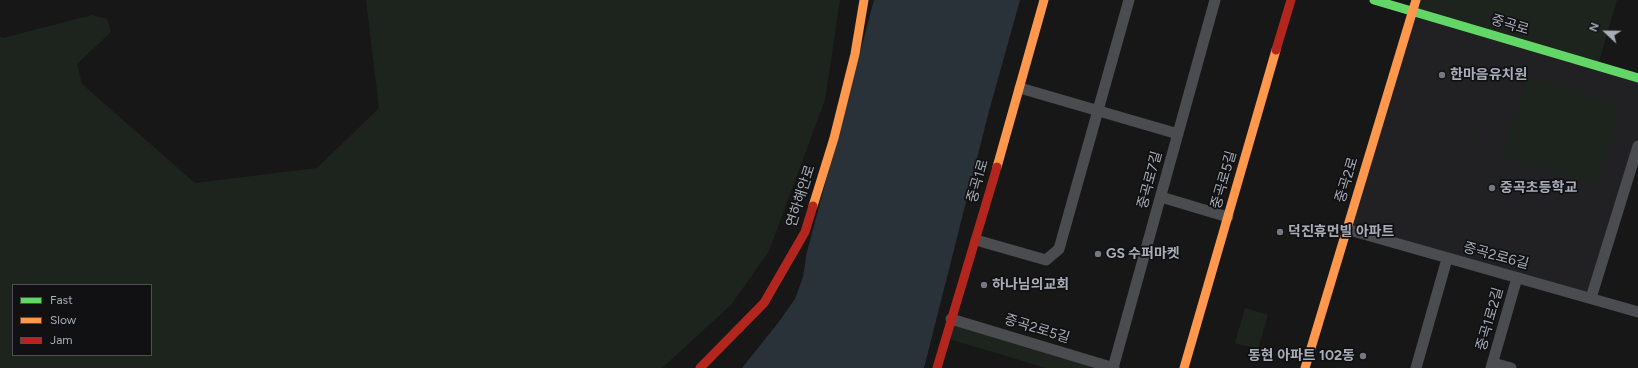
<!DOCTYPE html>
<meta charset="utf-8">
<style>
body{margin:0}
#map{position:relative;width:1638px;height:368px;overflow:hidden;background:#171717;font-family:Figtree,sans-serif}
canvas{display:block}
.legend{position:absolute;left:12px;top:284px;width:140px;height:72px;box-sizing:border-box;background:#111113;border:1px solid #4d4f55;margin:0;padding:5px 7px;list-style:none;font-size:12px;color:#a8adb8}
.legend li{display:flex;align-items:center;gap:8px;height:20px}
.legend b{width:20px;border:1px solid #4d4f55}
.north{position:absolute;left:1586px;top:12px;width:40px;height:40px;-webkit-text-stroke:3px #111113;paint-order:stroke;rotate:292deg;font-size:11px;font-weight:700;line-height:16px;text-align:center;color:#a8adb8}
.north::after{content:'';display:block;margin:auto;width:14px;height:18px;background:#a8adb8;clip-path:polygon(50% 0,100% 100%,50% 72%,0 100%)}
</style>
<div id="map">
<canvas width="1638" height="368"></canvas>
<ul class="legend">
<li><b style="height:5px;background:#63d668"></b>Fast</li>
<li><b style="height:5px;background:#ff974d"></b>Slow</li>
<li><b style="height:5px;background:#b3261e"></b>Jam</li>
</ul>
<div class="north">N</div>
</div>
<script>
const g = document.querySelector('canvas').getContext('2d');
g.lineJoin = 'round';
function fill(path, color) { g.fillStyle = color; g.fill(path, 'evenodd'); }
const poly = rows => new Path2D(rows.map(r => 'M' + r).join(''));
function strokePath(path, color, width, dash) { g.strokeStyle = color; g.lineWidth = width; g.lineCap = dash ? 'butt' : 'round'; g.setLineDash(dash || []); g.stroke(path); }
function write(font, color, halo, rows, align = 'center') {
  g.font = font + ' Figtree,"Noto Sans KR",sans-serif'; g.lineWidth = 3.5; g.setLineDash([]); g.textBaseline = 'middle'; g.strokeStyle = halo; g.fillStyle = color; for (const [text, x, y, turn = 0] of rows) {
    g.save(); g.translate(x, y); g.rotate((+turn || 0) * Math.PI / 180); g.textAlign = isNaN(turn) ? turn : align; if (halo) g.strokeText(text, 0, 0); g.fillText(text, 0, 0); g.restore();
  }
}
fill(poly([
 [1413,11,1638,78,1638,146,1591,298,1346,229]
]), '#212123');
fill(poly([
 [366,0,840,0,825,100,769,251,731,305,662,368,0,368,0,37,3,38,92,15,107,19,111,32,77,64,82,84,195,183,317,168,379,108],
 [13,285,151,285,151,355,13,355],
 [1416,0,1617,0,1598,65,1413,11],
 [1527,76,1622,106,1597,185,1502,155],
 [1470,122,1479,125,1475,138,1470,137,1472,132,1467,130],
 [1245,308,1268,315,1258,349,1235,343],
 [951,319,1113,368,1046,368,946,338]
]), '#1d241e');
fill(poly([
 [874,0,1020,0,989,111,924,368,742,368,778,323,795,299,803,277,807,252]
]), '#2a3239');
strokePath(poly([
 [1020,88,1178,134],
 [1161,197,1228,217],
 [1346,229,1638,312],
 [976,240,1046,260,1059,249,1129,0],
 [1591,298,1638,146],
 [951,319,1114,368],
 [1493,363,1511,368],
 [1113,368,1215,0],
 [1416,368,1447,259],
 [1491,368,1517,278]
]), '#4b4c50', 11);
strokePath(poly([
 [1374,0,1638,78]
]), '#63d668', 9);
strokePath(poly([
 [997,167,1044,0],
 [813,206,834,138,855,54,864,0],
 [1184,368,1276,50],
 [1305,368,1416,0]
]), '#ff974d', 9);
strokePath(poly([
 [1276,50,1291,0],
 [700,368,764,303,805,232,813,206],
 [937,368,997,167]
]), '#b3261e', 9);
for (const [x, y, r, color] of [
 [1442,75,4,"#757880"],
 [1492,188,4,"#757880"],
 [1280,232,4,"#757880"],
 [1098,254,4,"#757880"],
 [984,285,4,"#757880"],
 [1363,356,4,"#757880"]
]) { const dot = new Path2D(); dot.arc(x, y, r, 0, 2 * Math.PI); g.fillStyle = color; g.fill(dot); strokePath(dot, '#111113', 1.5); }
write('14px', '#a8adb8', '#111113', [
 ["중곡로",1510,25,16],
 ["중곡로7길",1150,180,-75],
 ["중곡로5길",1224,180,-74],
 ["중곡2로",1347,180,-73],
 ["중곡1로",978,181,-74],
 ["연하해안로",801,196,-72],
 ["중곡2로6길",1496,256,15],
 ["중곡1로2길",1490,319,-74],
 ["중곡2로5길",1037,329,17]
]);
write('bold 14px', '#a8adb8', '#111113', [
 ["한마음유치원",1450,75],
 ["중곡초등학교",1500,188],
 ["덕진휴먼빌 아파트",1288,232],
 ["GS 수퍼마켓",1106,254],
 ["하나님의교회",992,285],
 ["동현 아파트 102동",1355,356,"right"]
], 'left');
</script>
